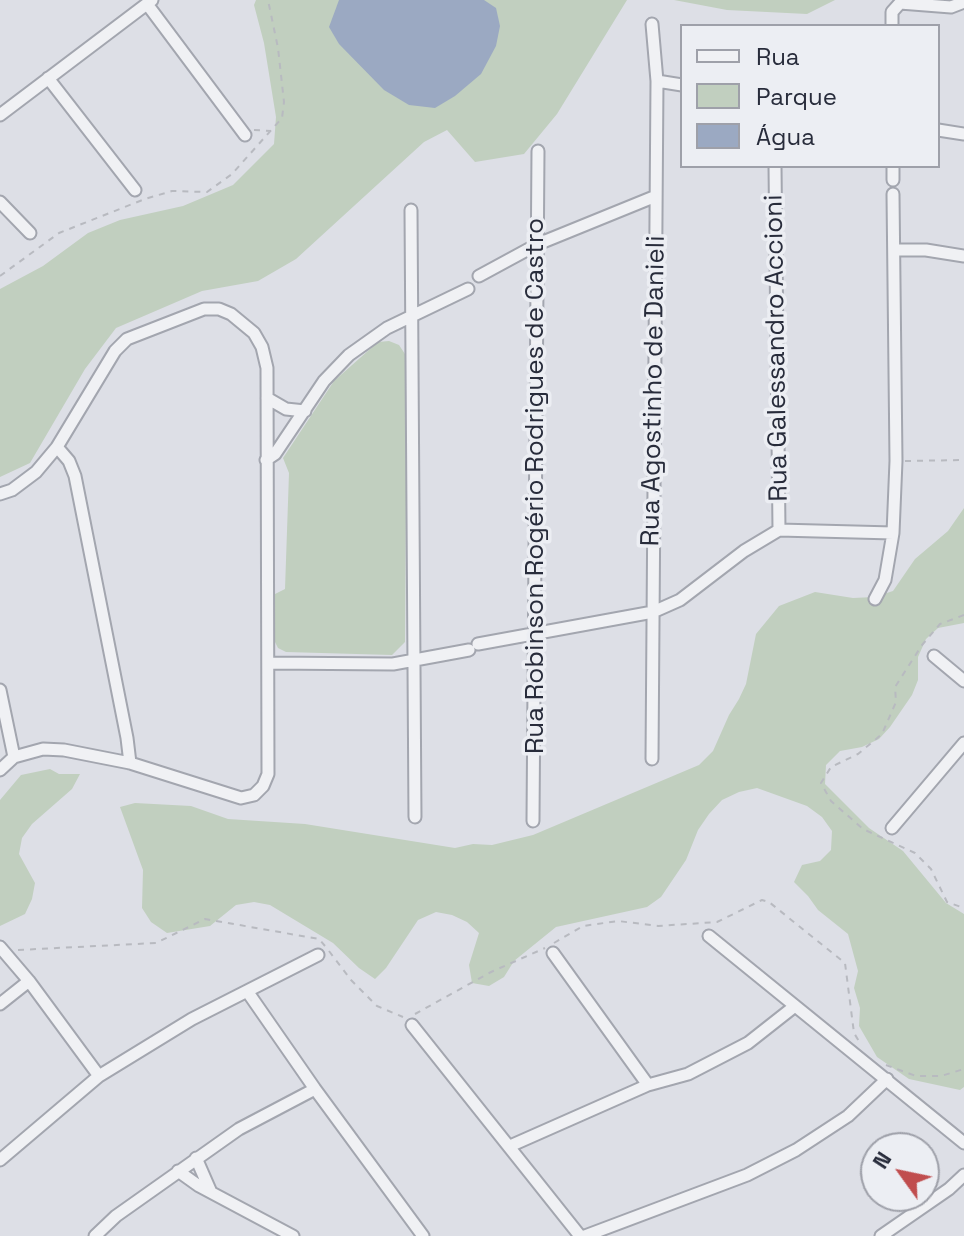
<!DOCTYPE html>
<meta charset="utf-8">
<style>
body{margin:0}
#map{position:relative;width:964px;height:1236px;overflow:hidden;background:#dddfe6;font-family:"Space Grotesk",sans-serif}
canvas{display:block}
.legend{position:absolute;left:680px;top:24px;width:260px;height:144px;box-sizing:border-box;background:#eceef3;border:2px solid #9ea0a9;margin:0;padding:10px 14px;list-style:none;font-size:24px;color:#282c3b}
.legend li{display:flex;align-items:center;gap:16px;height:40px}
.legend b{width:40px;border:2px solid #9ea0a9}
.north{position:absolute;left:860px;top:1132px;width:80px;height:80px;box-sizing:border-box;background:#eceef3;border:2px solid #9ea0a9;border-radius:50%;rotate:303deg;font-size:22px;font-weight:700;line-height:32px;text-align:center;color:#282c3b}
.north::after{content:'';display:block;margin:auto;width:28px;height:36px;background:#c04d4e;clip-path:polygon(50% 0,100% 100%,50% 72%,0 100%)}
</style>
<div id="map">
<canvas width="964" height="1236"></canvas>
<ul class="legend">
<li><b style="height:10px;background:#f0f1f4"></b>Rua</li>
<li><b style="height:22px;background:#c1cfbf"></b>Parque</li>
<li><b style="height:22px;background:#9ba9c2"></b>Água</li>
</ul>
<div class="north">N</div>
</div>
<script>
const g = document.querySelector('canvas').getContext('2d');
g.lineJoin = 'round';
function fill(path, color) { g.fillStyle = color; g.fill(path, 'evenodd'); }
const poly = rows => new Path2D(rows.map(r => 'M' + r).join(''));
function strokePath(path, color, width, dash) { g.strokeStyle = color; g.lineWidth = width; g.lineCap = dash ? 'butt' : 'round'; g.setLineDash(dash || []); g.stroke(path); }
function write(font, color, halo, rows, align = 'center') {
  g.font = font + ' "Space Grotesk",sans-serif'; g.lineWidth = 7; g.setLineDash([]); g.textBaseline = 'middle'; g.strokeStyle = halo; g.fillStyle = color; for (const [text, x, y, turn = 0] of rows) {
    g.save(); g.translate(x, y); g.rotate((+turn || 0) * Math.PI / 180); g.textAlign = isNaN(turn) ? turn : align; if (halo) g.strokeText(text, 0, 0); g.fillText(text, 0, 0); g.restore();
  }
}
fill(poly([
 [256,0,627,0,557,114,524,154,475,162,447,130,424,142,296,259,258,281,202,291,116,328,85,369,30,463,0,477,0,289,43,266,88,233,120,220,183,206,233,185,274,144,276,117,264,43,254,5],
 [674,0,835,0,807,14,727,10],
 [389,341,399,345,407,357,405,642,392,655,286,652,278,648,274,640,275,594,285,589,289,473,283,458,334,381,378,342],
 [964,508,964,623,938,628,926,639,918,657,918,680,912,695,890,727,879,739,862,747,840,751,826,765,825,784,869,828,903,851,946,903,964,914,964,1087,960,1090,909,1079,877,1057,859,1026,860,1008,854,988,858,971,848,934,818,910,808,896,794,882,802,865,820,861,831,850,832,831,822,817,807,806,757,788,739,792,722,800,709,814,698,830,686,860,661,897,647,907,556,927,514,961,504,977,489,986,472,983,469,965,479,933,467,922,452,915,436,912,418,920,386,968,375,979,359,968,333,943,270,905,254,902,236,905,210,926,167,933,151,922,142,908,143,870,120,807,135,803,191,806,228,819,305,824,455,848,473,844,492,845,533,835,699,765,713,751,729,715,739,699,746,684,756,634,779,606,815,592,853,598,874,597,893,591,915,559,948,531],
 [50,769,59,774,80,774,72,789,32,824,22,838,19,854,35,883,32,899,25,914,0,926,0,800,21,775]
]), '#c1cfbf');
fill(poly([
 [339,0,484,0,496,8,500,26,496,46,481,74,455,96,435,108,409,105,384,90,339,44,329,27]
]), '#9ba9c2');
const minor = poly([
 [147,4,245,135],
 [652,24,657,81,652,759],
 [892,26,892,12,900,3,951,7,964,2],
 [48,78,135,190],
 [657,81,682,85],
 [0,115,152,0],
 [938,130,964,134],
 [775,166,779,530],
 [893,180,893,166],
 [0,202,30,233],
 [411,210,415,817],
 [895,250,926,250,964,256],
 [479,276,538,244,656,196],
 [267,398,286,409,305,411],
 [57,447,69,461,75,476,127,738,130,763],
 [266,460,275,454,324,381,349,355,387,328,468,289],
 [0,494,12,490,36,472,57,447,115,351,127,339,204,309,219,309,231,314,254,333,262,347,267,368,268,774,263,786,254,795,241,798,130,763,64,750,43,749,14,757,0,770],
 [875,599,885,580,893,533,896,461,893,194],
 [478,644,653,612,680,600,744,551,779,530,893,533],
 [934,656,964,681],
 [268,663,393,664,469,650],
 [0,690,14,757],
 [533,821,538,151],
 [892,828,964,743],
 [709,936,964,1143],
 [0,947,29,981,99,1076],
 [553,953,648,1085],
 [247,991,315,1089,423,1236],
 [0,1004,29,981],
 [412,1025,580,1236],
 [510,1146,648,1085,688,1074,748,1043,795,1006],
 [196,1158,210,1190],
 [0,1160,99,1076,192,1019,318,955],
 [178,1171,199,1186,293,1236],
 [95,1236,116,1216,239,1129,315,1089],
 [585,1236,747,1175,796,1150,848,1116,887,1079],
 [881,1236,949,1189,964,1175]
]);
strokePath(minor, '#a3a6af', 15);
strokePath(poly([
 [254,130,271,131],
 [0,276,59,233,145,199,172,191,207,192,232,174,282,118,284,102,278,48,268,0],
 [905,461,964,460],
 [964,615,940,624,922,645,895,687,896,702,882,734,858,754,831,767,821,783,831,801,863,829,915,853,931,869,947,902,964,908],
 [554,943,583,926,618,921,658,926,717,922,762,900,769,902,845,963,854,1033,860,1043],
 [18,950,156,943,205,919,319,939,325,946],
 [329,951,351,980,377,1006,403,1017],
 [415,1014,491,972,545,948],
 [886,1065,916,1076,941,1076,964,1069]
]), '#b8bac0', 2, [6, 6]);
strokePath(minor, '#f0f1f4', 11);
write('26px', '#282c3b', '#eceef3', [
 ["Rua Galessandro Accioni",777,348,-91],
 ["Rua Agostinho de Danieli",654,391,-89],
 ["Rua Robinson Rogério Rodrigues de Castro",536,486,-90]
]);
</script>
